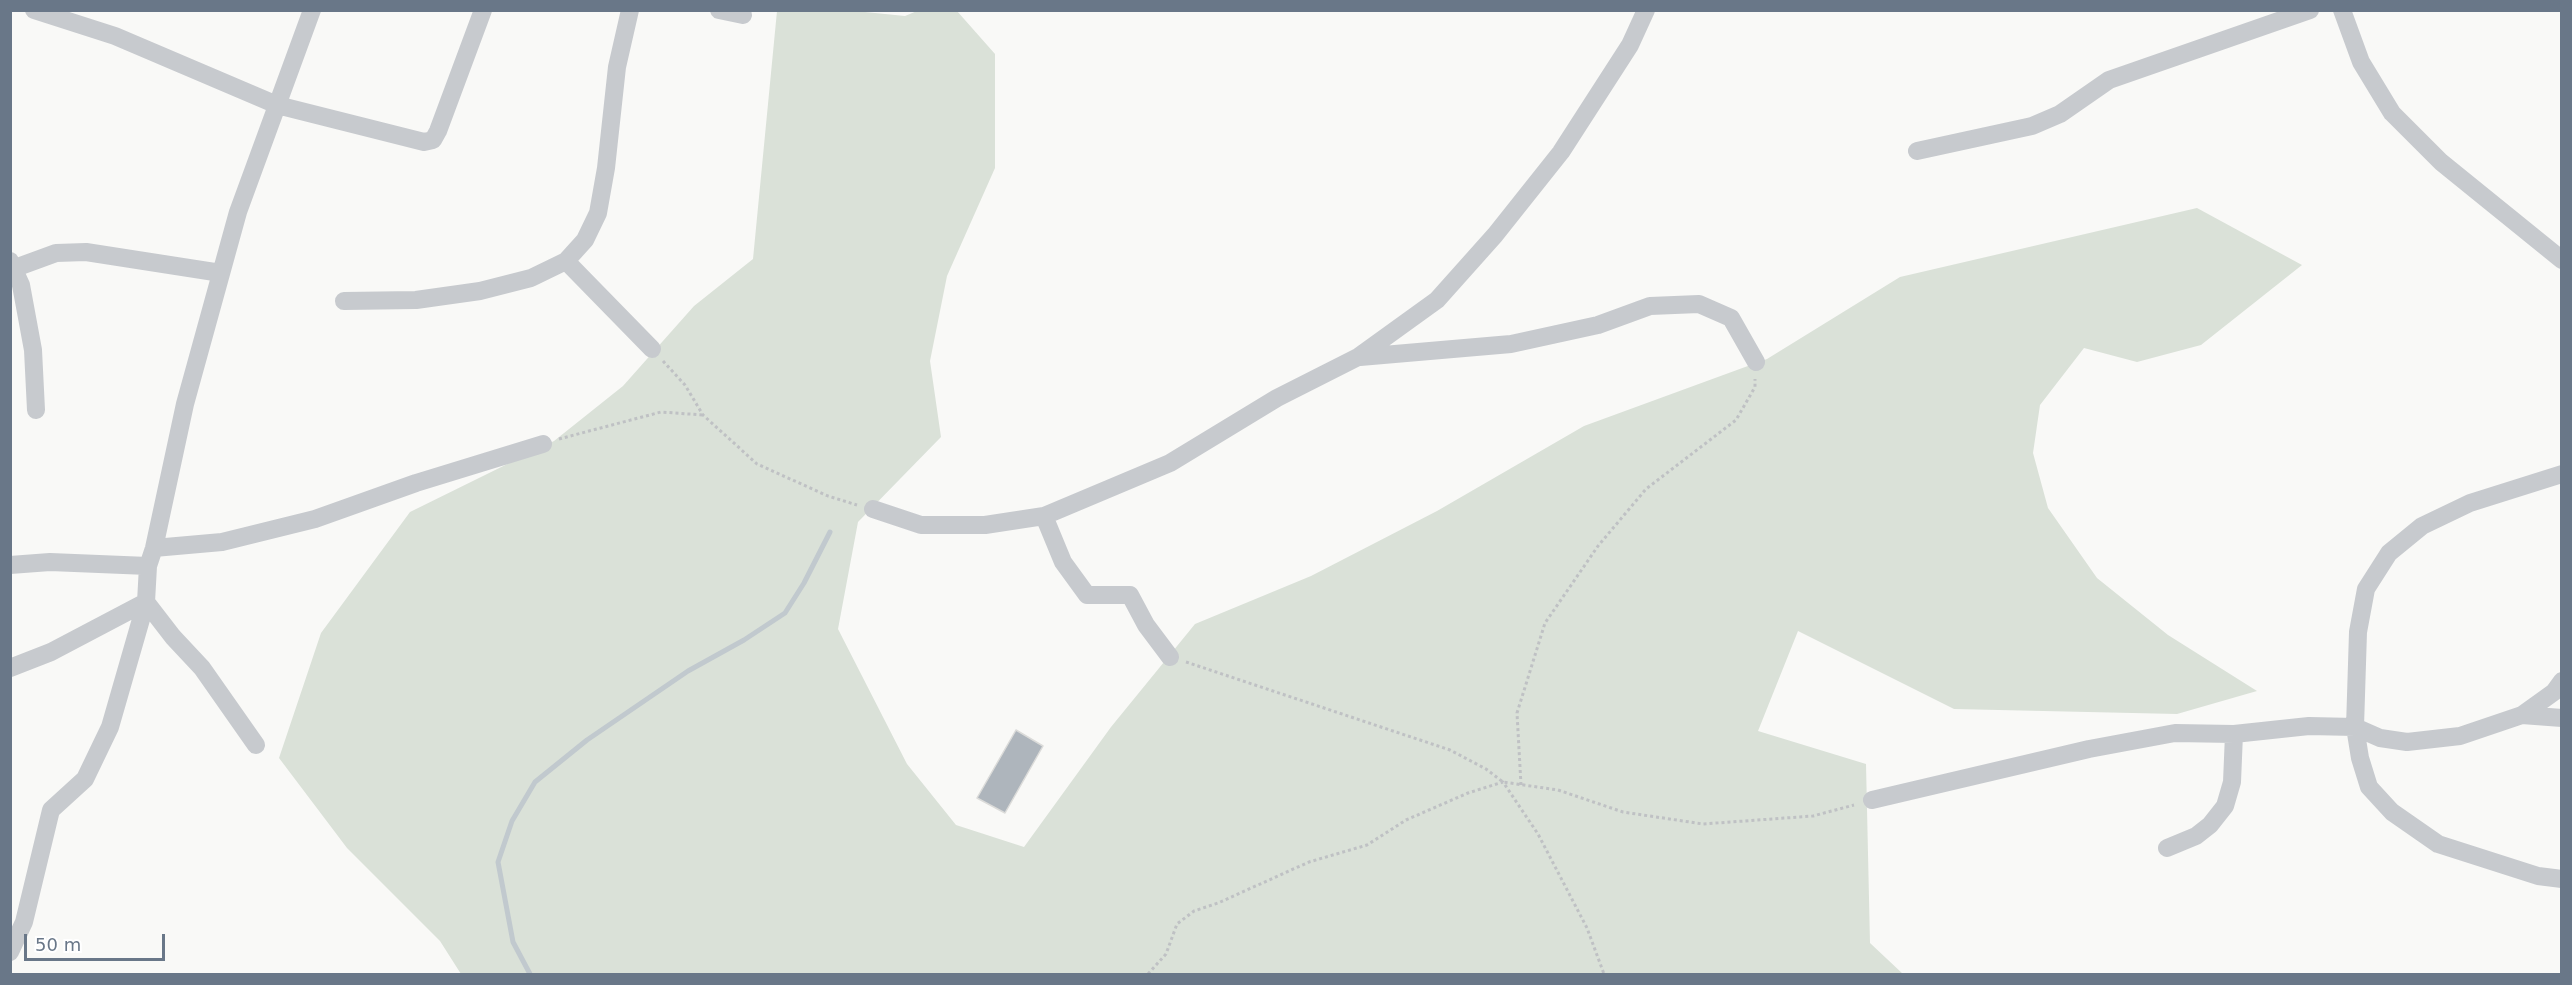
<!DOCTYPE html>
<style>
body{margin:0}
#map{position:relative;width:2572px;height:985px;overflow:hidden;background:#f9f9f7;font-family:"DejaVu Sans",sans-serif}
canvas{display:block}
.frame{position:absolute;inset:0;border:12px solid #697788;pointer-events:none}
.scale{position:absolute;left:24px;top:934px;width:141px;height:27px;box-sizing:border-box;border:3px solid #697788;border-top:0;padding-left:8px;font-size:18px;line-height:21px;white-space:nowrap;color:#697788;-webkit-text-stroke:4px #fff;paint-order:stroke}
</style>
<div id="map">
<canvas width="2572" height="985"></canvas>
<div class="frame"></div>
<div class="scale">50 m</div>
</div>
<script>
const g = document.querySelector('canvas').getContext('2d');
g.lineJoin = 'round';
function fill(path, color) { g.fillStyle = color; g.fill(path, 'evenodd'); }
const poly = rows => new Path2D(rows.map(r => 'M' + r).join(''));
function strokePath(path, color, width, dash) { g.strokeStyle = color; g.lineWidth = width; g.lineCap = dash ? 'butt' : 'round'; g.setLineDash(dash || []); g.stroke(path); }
fill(poly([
 [845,10,905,16,917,11,957,11,995,54,995,168,947,276,930,361,941,437,858,522,838,629,907,764,956,825,1024,847,1111,727,1195,624,1311,576,1437,511,1584,426,1767,359,1900,277,2197,208,2302,265,2201,345,2137,362,2084,348,2040,405,2033,453,2048,508,2097,578,2168,635,2257,691,2177,714,1954,709,1798,631,1758,731,1866,764,1870,943,1903,974,461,974,440,941,347,848,279,758,321,633,410,512,554,441,623,386,694,306,753,259,777,11]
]), '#dae1d8');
strokePath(poly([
 [530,974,513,942,498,862,512,821,535,782,587,740,688,671,744,640,785,613,804,583,830,532]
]), '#c1c9ce', 5);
const building = poly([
 [1016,730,1043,746,1005,813,977,798,1016,730]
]);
fill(building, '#aeb5bc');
strokePath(building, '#dbdbd9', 1.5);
strokePath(poly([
 [663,361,685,385,703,415,757,464,828,496,857,505],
 [559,439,661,412,703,415],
 [1186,662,1450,750,1486,769,1503,782,1558,790,1623,812,1703,824,1813,816,1854,805],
 [1521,785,1517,713,1545,623,1598,546,1646,489,1736,420,1755,387,1755,379],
 [1148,974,1166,954,1177,924,1194,911,1218,903,1309,862,1367,845,1406,820,1468,793,1503,782,1538,834,1587,928,1604,974]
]), '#bfc1c4', 3, [3, 3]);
strokePath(poly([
 [34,10,115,36,277,105,424,142,433,140,438,131,483,10],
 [719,10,743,15],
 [2342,10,2361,62,2392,113,2441,162,2562,260],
 [1917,151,2032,126,2060,114,2109,80,2310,10],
 [10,261,21,285,33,350,36,410],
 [566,261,652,349],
 [15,268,56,253,86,252,221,273],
 [344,301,416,300,480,291,531,278,566,261,585,240,598,213,606,168,617,67,630,10],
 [1360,357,1511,344,1598,325,1650,306,1699,304,1731,318,1756,362],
 [2562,474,2470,503,2422,526,2389,553,2366,589,2358,632,2355,727,2360,758,2369,787,2392,812,2438,844,2538,876,2562,879],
 [873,509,921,525,985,525,1044,516,1170,463,1277,398,1358,357,1437,300,1495,235,1561,152,1630,45,1646,10],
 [1044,516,1063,562,1087,595,1130,595,1146,625,1170,657],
 [154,548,222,542,315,519,416,483,543,444],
 [10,565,50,562,148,566],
 [10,668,51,652,146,602,173,637,202,668,256,745],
 [2522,715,2562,718],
 [1872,800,2089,749,2175,733,2234,734,2309,726,2355,727,2380,738,2407,742,2460,736,2522,715,2554,692,2562,681],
 [2167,848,2196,836,2210,825,2225,806,2232,782,2234,734],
 [10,952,24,922,51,810,85,779,110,727,146,602,148,566,154,548,185,404,238,212,312,10]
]), '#c7cace', 18);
</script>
